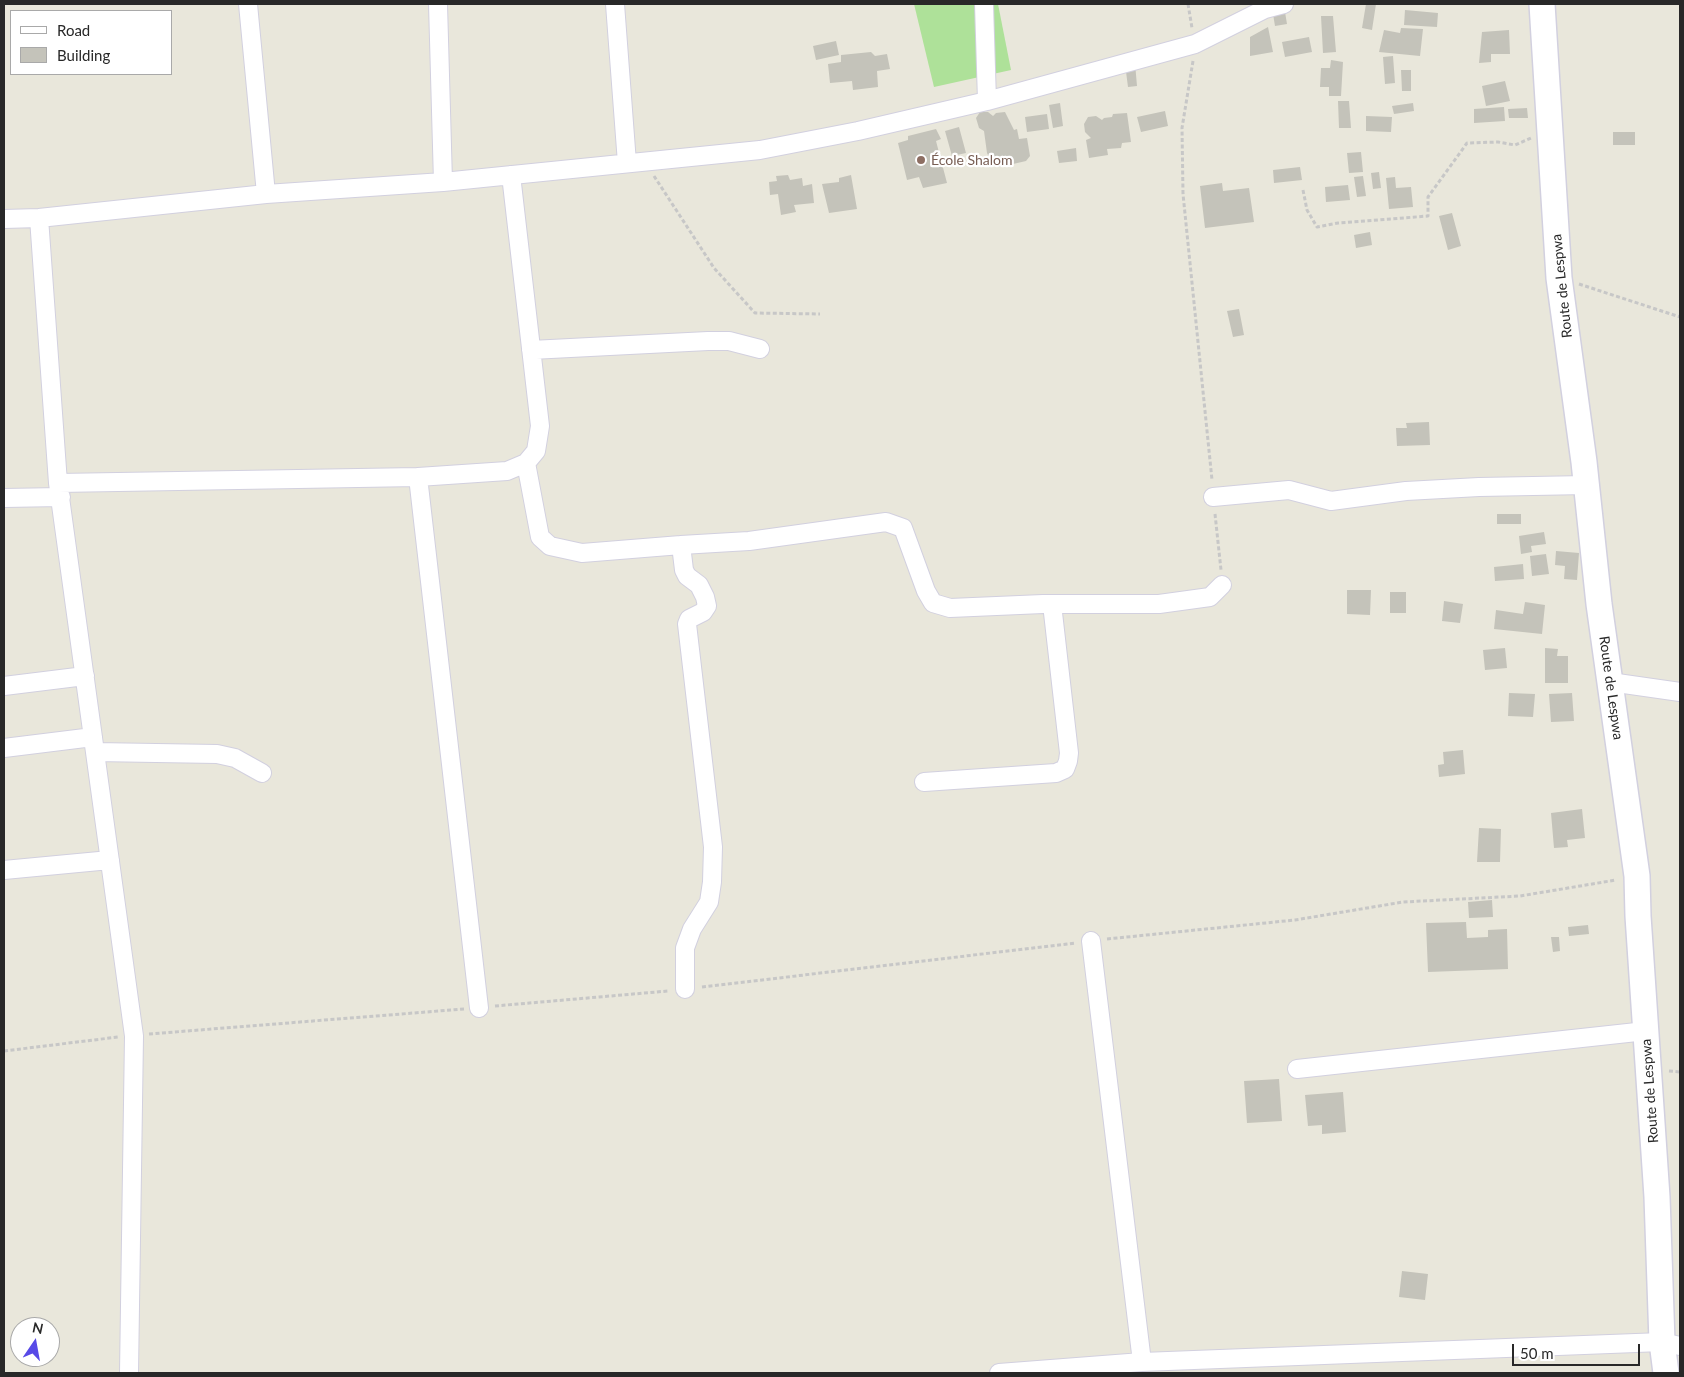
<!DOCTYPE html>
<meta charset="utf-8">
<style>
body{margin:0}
#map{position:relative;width:1684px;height:1377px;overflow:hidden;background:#e9e7db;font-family:Lato,sans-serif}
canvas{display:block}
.frame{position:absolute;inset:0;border:5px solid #282828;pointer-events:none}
.legend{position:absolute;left:10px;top:10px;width:162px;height:65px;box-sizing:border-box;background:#fff;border:1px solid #a9a9a9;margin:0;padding:6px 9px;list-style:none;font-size:15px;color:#282828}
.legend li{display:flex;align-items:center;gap:10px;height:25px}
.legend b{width:25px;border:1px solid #a9a9a9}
.north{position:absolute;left:10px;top:1317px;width:50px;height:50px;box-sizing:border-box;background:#fff;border:1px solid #a9a9a9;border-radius:50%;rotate:12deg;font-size:14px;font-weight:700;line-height:20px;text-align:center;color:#282828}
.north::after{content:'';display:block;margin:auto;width:18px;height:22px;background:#584ae7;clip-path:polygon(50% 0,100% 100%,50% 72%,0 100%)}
.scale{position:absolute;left:1512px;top:1344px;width:128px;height:22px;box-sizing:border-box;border:2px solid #282828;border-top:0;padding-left:6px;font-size:15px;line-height:18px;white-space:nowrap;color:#282828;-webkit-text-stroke:4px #fff;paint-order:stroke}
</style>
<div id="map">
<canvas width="1684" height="1377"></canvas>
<div class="frame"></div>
<ul class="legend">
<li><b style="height:6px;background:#fff"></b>Road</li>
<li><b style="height:14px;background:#c4c3ba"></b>Building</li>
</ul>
<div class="north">N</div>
<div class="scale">50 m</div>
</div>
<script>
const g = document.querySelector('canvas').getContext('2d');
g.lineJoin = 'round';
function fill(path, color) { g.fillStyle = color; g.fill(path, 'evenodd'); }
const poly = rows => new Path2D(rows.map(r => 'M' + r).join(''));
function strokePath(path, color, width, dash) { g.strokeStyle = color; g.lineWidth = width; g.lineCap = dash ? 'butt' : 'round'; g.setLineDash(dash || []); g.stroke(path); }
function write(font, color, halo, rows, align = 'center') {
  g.font = font + ' Lato,sans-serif'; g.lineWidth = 4.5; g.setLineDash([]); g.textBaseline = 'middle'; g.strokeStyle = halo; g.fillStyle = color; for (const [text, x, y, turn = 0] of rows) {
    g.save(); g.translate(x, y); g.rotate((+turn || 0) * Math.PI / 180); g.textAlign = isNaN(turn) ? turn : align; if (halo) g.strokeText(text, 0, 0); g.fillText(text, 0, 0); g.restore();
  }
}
fill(poly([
 [914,4,998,4,1011,70,934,87]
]), '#aee199');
fill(poly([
 [1366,4,1376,4,1372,30,1362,28],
 [1405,10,1438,13,1437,27,1404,25],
 [1285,12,1287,24,1275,26,1273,14],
 [1321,16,1333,16,1336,52,1323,53],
 [1268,27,1273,52,1250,56,1250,37],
 [1401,28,1423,29,1420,56,1379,52,1384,30,1400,33],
 [1509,30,1510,54,1491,54,1491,62,1479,63,1482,32],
 [1309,37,1312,52,1285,57,1282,42],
 [836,41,839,55,816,60,813,46],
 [871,52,875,56,887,54,890,69,877,71,878,87,853,90,852,81,830,83,828,64,841,62,841,55],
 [1393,56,1395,83,1385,84,1383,57],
 [1331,60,1343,62,1341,96,1329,96,1329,87,1320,87,1321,68,1330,68],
 [1135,63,1137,86,1128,87,1125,64],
 [1401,70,1411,70,1411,91,1402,91],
 [1505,81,1510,101,1486,106,1482,86],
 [1338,101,1349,101,1351,128,1339,128],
 [1060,103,1063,126,1053,128,1049,105],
 [1413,103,1414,111,1394,114,1392,106],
 [1504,107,1505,121,1474,123,1474,109],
 [1527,108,1528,118,1509,118,1508,109],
 [1165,111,1168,126,1141,132,1137,117],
 [980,112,988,112,993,116,996,113,1005,112,1014,130,1017,129,1019,139,1027,138,1030,156,1026,161,1000,167,991,161,987,153,984,131,979,128,976,118],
 [1127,113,1131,142,1122,143,1121,148,1107,149,1108,155,1089,158,1086,140,1091,138,1085,132,1084,124,1088,117,1096,116,1102,120,1104,118,1112,117,1113,114],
 [1047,114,1049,129,1027,132,1025,117],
 [1366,116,1392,117,1391,132,1366,131],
 [959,127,966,153,952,156,945,131],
 [936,129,941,139,936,141,947,183,923,188,919,177,907,180,898,143,908,140,908,136],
 [1613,132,1635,132,1635,145,1613,145],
 [1076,148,1077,161,1059,163,1057,151],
 [1361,152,1363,172,1349,173,1347,153],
 [1300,167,1302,180,1274,183,1273,170],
 [1379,172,1381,188,1373,189,1371,173],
 [788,175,790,180,802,178,803,186,812,184,814,203,794,205,796,212,781,215,778,194,770,195,769,182,777,181,776,176],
 [851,175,857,209,829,213,822,184,839,182,839,178],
 [1363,176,1366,196,1357,197,1354,177],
 [1395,177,1396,188,1411,187,1413,207,1389,209,1386,178],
 [1222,183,1223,191,1249,188,1254,222,1205,228,1200,186],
 [1348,185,1350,200,1326,202,1325,187],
 [1452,213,1461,246,1448,250,1439,216],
 [1370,232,1372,245,1356,248,1354,235],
 [1239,309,1244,335,1233,337,1227,311],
 [1429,422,1430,445,1397,446,1396,428,1407,428,1406,423],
 [1497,514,1521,514,1521,524,1497,524],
 [1544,532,1546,544,1531,546,1532,552,1521,554,1519,536],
 [1556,551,1579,553,1577,580,1564,579,1565,566,1555,565],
 [1546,554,1549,574,1532,576,1530,556],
 [1523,564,1524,579,1495,581,1494,567],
 [1347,590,1371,590,1370,615,1347,614],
 [1390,592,1406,592,1406,613,1390,613],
 [1444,601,1463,604,1460,623,1442,621],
 [1525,602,1545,605,1542,634,1494,629,1496,610,1523,614],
 [1505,648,1507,668,1485,670,1483,650],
 [1545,648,1558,649,1557,656,1568,656,1568,683,1545,683],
 [1509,693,1535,694,1533,717,1508,716],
 [1572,693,1574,721,1551,722,1549,694],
 [1463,750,1465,774,1439,777,1438,765,1444,764,1443,752],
 [1582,809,1585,838,1567,840,1568,847,1554,848,1551,813],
 [1479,828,1501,829,1500,862,1477,862],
 [1492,900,1493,917,1469,918,1468,902],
 [1466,922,1467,938,1488,937,1488,930,1507,929,1508,969,1428,972,1426,923],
 [1588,925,1589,934,1569,936,1568,927],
 [1551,937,1559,937,1560,951,1553,952],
 [1279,1079,1282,1121,1247,1123,1244,1081],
 [1343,1092,1346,1132,1322,1134,1322,1125,1308,1126,1305,1095],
 [1402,1271,1428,1274,1425,1300,1399,1297]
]), '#c4c3ba');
const street = poly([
 [248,4,266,194],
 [438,4,443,182],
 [615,4,627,163],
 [984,4,987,101],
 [39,218,58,483,134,1036,129,1373],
 [4,219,39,218,266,194,443,182,760,150,858,131,987,101,1195,44,1265,9,1284,4],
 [531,350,708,341,729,341,760,349],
 [526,463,540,537,550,546,582,553,681,545,749,541,886,522,903,528,926,591,933,603,950,608,1043,604,1159,604,1210,597,1222,585],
 [418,477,479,1008],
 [58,483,418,477,507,471,526,463,536,451,540,426,511,175],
 [1213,497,1289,490,1331,501,1406,491,1479,487,1587,485],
 [4,498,61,497],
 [681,545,684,570,687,576,699,585,705,597,707,606,703,612,689,619,687,624,713,847,712,882,709,902,692,929,685,948,685,989],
 [1610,682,1680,692],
 [4,686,85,676],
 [4,748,93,737],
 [95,752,217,754,235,758,262,773],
 [924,782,1056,773,1065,769,1068,761,1069,753,1052,604],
 [4,870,110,860],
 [1091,941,1142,1362],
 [1297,1069,1646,1031],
 [999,1373,1142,1362,1662,1342,1680,1346]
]);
const secondary = poly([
 [1542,4,1559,278,1584,462,1599,604,1637,876,1638,916,1657,1197,1662,1342,1666,1373]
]);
strokePath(street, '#d2d0df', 20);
strokePath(secondary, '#d2d0df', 28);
strokePath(poly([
 [1188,4,1192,28],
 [1193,61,1182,128,1183,194,1212,480],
 [654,176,714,268,755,313,820,314],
 [1303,190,1307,210,1317,227,1338,223,1428,216,1428,197,1467,143,1498,142,1515,145,1531,138],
 [1579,284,1680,317],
 [1215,514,1221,570],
 [1107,939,1295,920,1403,902,1520,896,1616,880],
 [702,987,1076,943],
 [495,1006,668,991],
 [149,1034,464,1009],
 [4,1051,118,1037],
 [1669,1071,1680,1072]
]), '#c7c7c7', 3, [4, 2.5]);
strokePath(street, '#fff', 18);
strokePath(secondary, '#fff', 25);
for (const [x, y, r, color] of [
 [921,160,5,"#8d6e63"]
]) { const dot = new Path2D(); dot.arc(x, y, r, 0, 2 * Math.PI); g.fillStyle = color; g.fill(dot); strokePath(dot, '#fff', 2); }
write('14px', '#785e54', '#fff', [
 ["École Shalom",931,160]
], 'left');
write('14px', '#282828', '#fff', [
 ["Route de Lespwa",1562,286,-96],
 ["Route de Lespwa",1611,688,82],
 ["Route de Lespwa",1650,1091,-94]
]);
</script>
